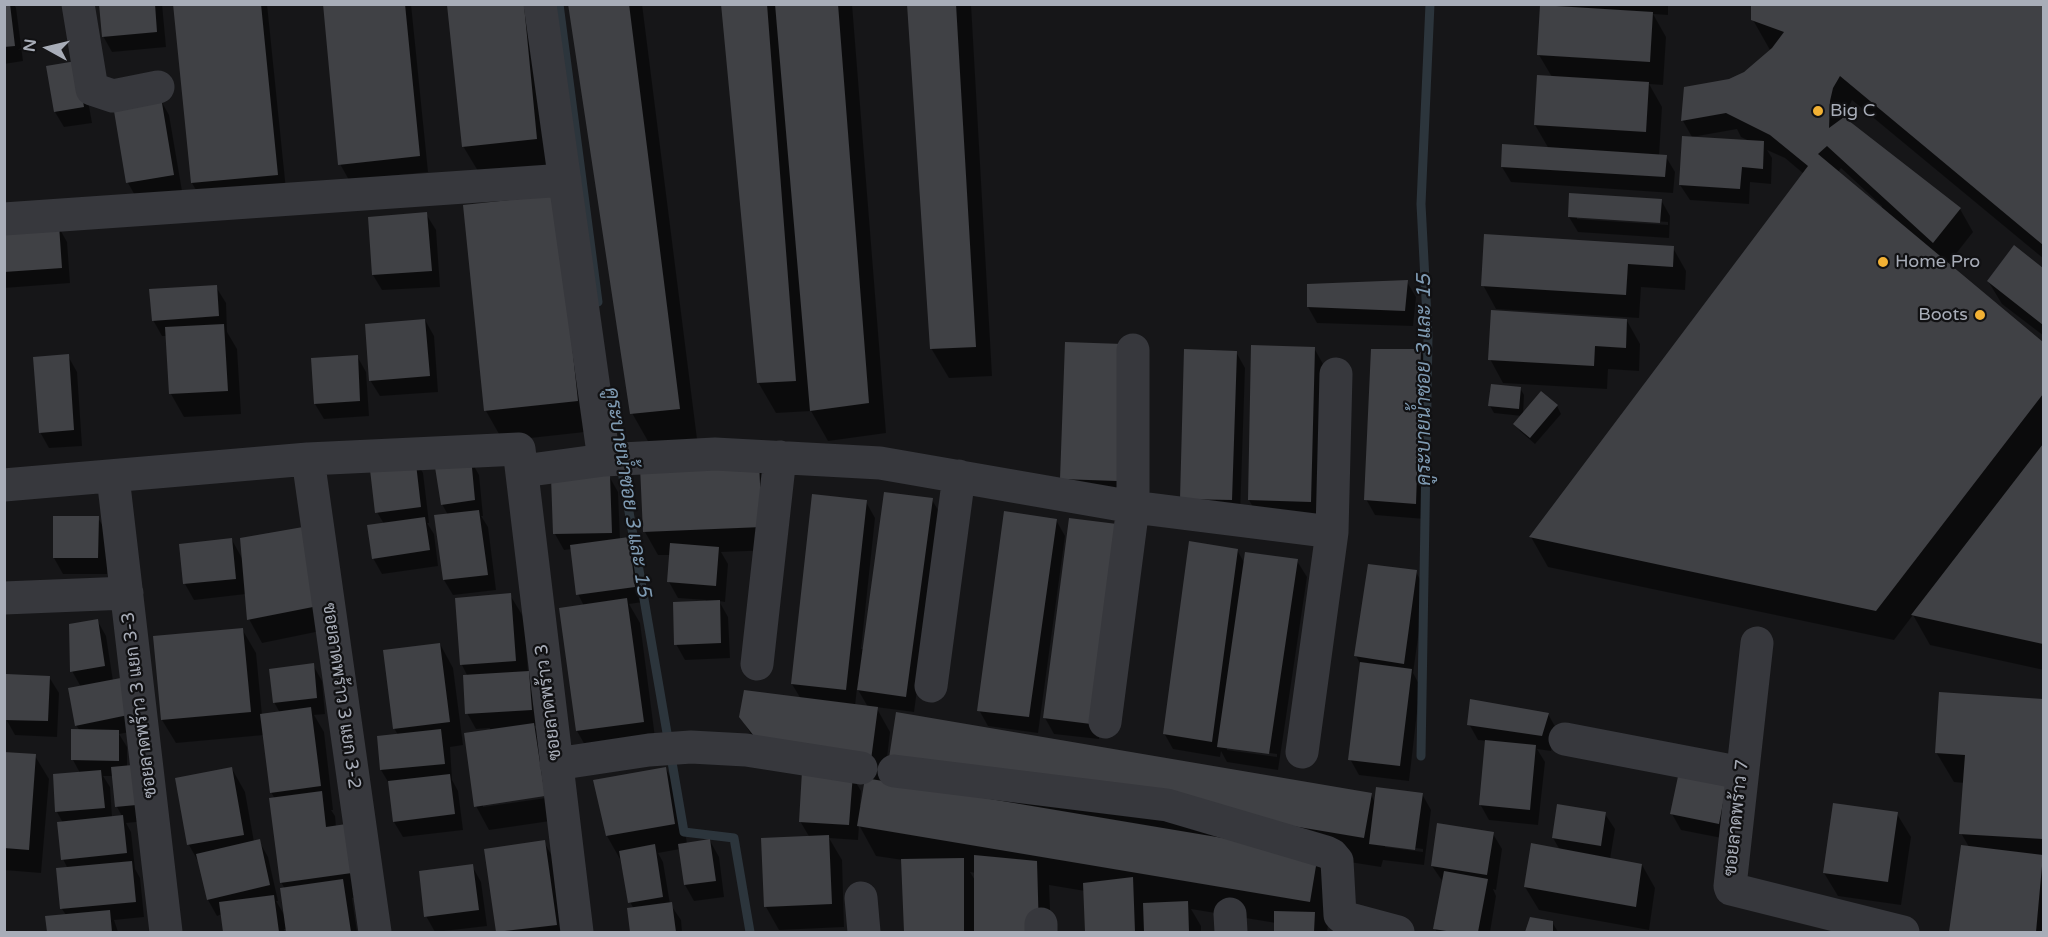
<!DOCTYPE html>
<meta charset="utf-8">
<style>
body{margin:0}
#map{position:relative;width:2048px;height:937px;overflow:hidden;background:#161618;font-family:"Varela Round",sans-serif}
canvas{display:block}
.frame{position:absolute;inset:0;border:6px solid #a8adb8;pointer-events:none}
.north{position:absolute;left:18px;top:18px;width:60px;height:60px;-webkit-text-stroke:4px #111113;paint-order:stroke;rotate:278deg;font-size:16px;font-weight:700;line-height:24px;text-align:center;color:#a8adb8}
.north::after{content:'';display:block;margin:auto;width:21px;height:27px;background:#a8adb8;clip-path:polygon(50% 0,100% 100%,50% 72%,0 100%)}
</style>
<div id="map">
<canvas width="2048" height="937"></canvas>
<div class="frame"></div>
<div class="north">N</div>
</div>
<script>
const g = document.querySelector('canvas').getContext('2d');
g.lineJoin = 'round';
function fill(path, color) { g.fillStyle = color; g.fill(path, 'evenodd'); }
const poly = rows => new Path2D(rows.map(r => 'M' + r).join(''));
function strokePath(path, color, width, dash) { g.strokeStyle = color; g.lineWidth = width; g.lineCap = dash ? 'butt' : 'round'; g.setLineDash(dash || []); g.stroke(path); }
function write(font, color, halo, rows, align = 'center') {
  g.font = font + ' "Varela Round",Sarabun,sans-serif'; g.lineWidth = 4.5; g.setLineDash([]); g.textBaseline = 'middle'; g.strokeStyle = halo; g.fillStyle = color; for (const [text, x, y, turn = 0] of rows) {
    g.save(); g.translate(x, y); g.rotate((+turn || 0) * Math.PI / 180); g.textAlign = isNaN(turn) ? turn : align; if (halo) g.strokeText(text, 0, 0); g.fillText(text, 0, 0); g.restore();
  }
}
fill(poly([
 [4,4,14,4,16,8,23,61,4,64],
 [100,4,162,4,166,47,112,52,103,36],
 [174,4,267,4,286,190,201,199,192,183],
 [324,4,411,4,428,172,349,180,340,164],
 [449,4,537,4,554,169,481,176,463,146],
 [570,4,642,4,697,439,649,443,632,413],
 [722,4,852,4,886,433,828,441,811,411,776,413,758,382],
 [908,4,971,4,992,376,949,378,931,348],
 [1555,4,1668,4,1668,15,1653,14,1666,37,1663,85,1649,84,1662,107,1659,156,1666,157,1675,172,1673,193,1511,182,1502,167,1549,149,1535,125,1538,77,1552,77,1539,55,1557,8],
 [1753,4,2044,4,2044,259,1852,100,1844,118,1960,209,1973,232,1948,264,2044,344,2044,670,1930,645,1913,615,1894,640,1548,567,1531,537,1804,174,1785,158,1767,150,1772,158,1771,184,1750,182,1749,204,1690,200,1680,185,1751,142,1741,137,1737,129,1692,137,1683,121,1686,88,1731,80,1758,63,1770,50,1753,20],
 [1841,168,1882,206,1881,208,1838,172],
 [84,78,92,123,64,127,55,112],
 [160,99,169,115,182,191,137,199,128,183,115,107],
 [556,197,594,431,503,441,486,411],
 [1661,200,1670,216,1669,238,1578,232,1569,217],
 [1577,216,1668,222,1668,225,1577,219],
 [426,214,436,230,440,287,382,290,373,275],
 [58,226,67,242,70,283,4,288,4,231],
 [2014,247,2044,270,2044,336,2002,304,1988,281],
 [1673,248,1686,271,1685,290,1641,287,1639,318,1496,309,1483,285],
 [1407,282,1416,297,1413,326,1317,323,1308,307],
 [216,287,226,303,227,332,237,349,241,414,184,417,171,394,167,336,162,336,153,320],
 [425,320,434,336,438,392,380,396,370,380],
 [1627,321,1640,344,1639,371,1608,369,1607,389,1503,383,1490,359],
 [1067,344,1126,496,1062,479],
 [1252,347,1314,348,1323,364,1319,518,1258,516,1249,500],
 [1420,350,1429,366,1425,519,1375,515,1366,499],
 [1236,352,1245,368,1240,516,1190,514],
 [68,356,77,372,82,446,49,448,40,432],
 [357,356,366,372,369,416,324,419,315,404],
 [1520,388,1524,395,1523,415,1557,406,1561,414,1535,444,1520,431,1515,424,1522,416,1494,413,1490,406],
 [414,457,423,473,429,523,427,523,434,534,438,566,382,574,373,558,384,524,377,512],
 [470,459,479,475,483,516,481,516,488,527,496,590,453,595,444,580,448,515,442,504],
 [758,463,771,487,774,550,721,552,728,564,725,602,719,601,728,617,730,658,685,660,676,644,706,600,678,598,669,582,670,555,658,555,645,532],
 [609,476,618,492,620,540,628,539,637,555,643,602,629,604,640,623,656,745,590,754,577,731,584,606,578,594,572,549,564,550,555,534],
 [932,500,941,515,914,712,876,707,890,732,884,783,1371,794,1375,803,1422,794,1431,810,1424,865,1383,860,1381,867,1318,857,1334,885,1327,932,1324,931,1325,932,1275,932,1276,923,1191,909,1201,926,1201,932,1087,932,1085,891,1049,885,1051,932,905,932,903,860,876,856,859,825,858,840,829,838,842,860,844,927,779,930,766,907,810,838,800,821,804,772,755,741,741,717,801,699,792,684,866,502,875,518,861,649,864,649],
 [857,688,868,707,855,706],
 [854,779,866,780,862,806,860,806,861,791],
 [1385,844,1423,849,1423,852,1385,847],
 [970,872,976,873,976,882],
 [98,518,107,533,107,574,63,574,54,558],
 [1056,520,1065,536,1038,733,988,726,979,710],
 [302,528,330,629,262,643,249,619,246,594,194,600,185,584,232,540,243,560],
 [1125,542,1099,739,1054,734,1045,718],
 [1237,550,1245,564,1297,561,1307,577,1278,770,1227,762,1221,751,1220,757,1173,749,1164,733],
 [1227,747,1277,754,1277,757,1227,750],
 [1416,572,1425,588,1413,673,1420,686,1409,781,1359,775,1350,759,1361,665,1356,656],
 [510,595,524,618,528,673,538,689,540,725,534,726,547,748,557,820,489,830,476,806,490,728,476,729,467,713,468,677,462,665,457,599],
 [552,794,553,797,483,807,483,804],
 [97,620,106,636,113,681,141,730,119,734,127,747,127,767,155,820,126,823,131,832,135,869,140,878,144,917,114,920,118,932,48,932,47,917,66,915,62,909,68,869,63,859,63,823,57,812,54,775,80,773,73,760,80,731,76,725,81,687,72,671],
 [103,776,113,776,117,807,122,816,112,817,110,787],
 [242,629,256,653,262,715,280,713,274,702,313,665,322,681,325,714,314,715,324,732,333,810,331,810,335,816,336,827,371,895,352,898,357,932,288,932,287,929,284,929,285,932,224,932,222,914,217,916,208,900,199,863,189,845,232,769,245,792,254,842,259,841,268,857,278,901,276,901,286,918,285,889,281,882,275,799,271,792,264,735,176,743,162,720],
 [440,644,453,668,463,745,450,747,452,780,458,791,463,830,403,837,394,822,390,785,381,770,398,735,394,728],
 [49,677,59,693,57,737,15,735,6,719],
 [1940,694,2044,700,2044,932,1951,932,1963,846,1969,847,1961,833,1965,783,1954,782,1936,752],
 [1548,714,1557,730,1551,751,1537,749,1545,762,1538,825,1489,820,1480,804,1487,741,1478,740,1469,724],
 [4,754,35,756,49,779,41,873,4,870],
 [666,769,679,792,687,844,710,841,719,857,724,897,694,901,685,885,680,849,658,853,663,862,670,904,681,920,682,932,631,932,628,910,634,909,630,902,620,859,607,836,595,782],
 [1727,778,1727,839,1681,830,1672,814],
 [1605,814,1615,829,1610,859,1642,865,1655,888,1649,930,1539,910,1525,887,1560,850,1553,838],
 [1897,814,1911,837,1901,905,1838,896,1824,873],
 [1493,834,1502,849,1496,890,1493,889,1496,896,1490,932,1437,932,1435,929,1443,882,1432,866],
 [544,842,557,865,567,932,497,932,486,851],
 [472,866,481,882,487,926,435,932,426,916],
 [1531,919,1552,922,1558,932,1527,932]
]), '#0007');
strokePath(poly([
 [559,4,598,302],
 [621,465,684,832,734,838,750,932],
 [1421,756,1428,337,1421,204,1430,4]
]), '#2c353c', 9);
fill(poly([
 [4,4,10,4,15,46,4,47],
 [99,4,155,4,157,32,102,37],
 [173,4,261,4,278,175,191,183],
 [323,4,405,4,420,156,338,165],
 [568,4,629,4,680,409,630,414],
 [721,4,767,4,796,381,757,383],
 [775,4,838,4,869,403,810,411],
 [907,4,956,4,976,347,930,349],
 [447,5,524,5,537,139,462,147],
 [1540,5,1653,12,1650,62,1537,55],
 [1751,5,2043,5,2043,245,1840,76,1833,88,1830,101,1829,128,1844,117,1961,208,1933,243,1827,146,1818,154,2043,342,2043,394,1876,611,1529,537,1808,166,1770,135,1726,113,1681,121,1684,87,1729,79,1744,72,1772,48,1784,32,1751,20],
 [76,61,84,107,54,112,46,66],
 [1537,75,1649,82,1646,132,1534,125],
 [161,97,174,175,126,183,113,105],
 [1682,136,1764,141,1763,169,1742,167,1740,189,1679,185],
 [1502,144,1667,155,1665,177,1501,167],
 [1569,193,1662,199,1660,223,1568,217],
 [556,195,578,401,484,411,463,205],
 [427,212,432,271,372,275,368,217],
 [59,225,62,268,4,272,4,229],
 [1484,234,1674,246,1673,267,1628,264,1626,295,1481,286],
 [2014,245,2043,268,2043,325,1987,281],
 [1408,280,1405,311,1307,307,1307,284],
 [217,285,219,316,152,321,149,289],
 [1491,310,1627,319,1626,348,1595,346,1594,366,1488,360],
 [425,319,430,376,369,381,365,324],
 [224,324,228,391,169,394,165,327],
 [1065,342,1123,344,1117,481,1060,479],
 [1251,345,1315,347,1311,502,1248,500],
 [1184,349,1237,351,1232,500,1180,499],
 [1371,349,1421,349,1416,504,1364,500],
 [69,354,74,430,39,433,33,357],
 [358,355,360,401,314,404,311,358],
 [1491,384,1521,387,1519,409,1488,406],
 [1541,391,1558,405,1530,438,1513,424],
 [2043,444,2043,644,1911,615],
 [415,455,421,507,375,513,369,461],
 [471,457,475,500,441,505,434,461],
 [759,462,762,527,643,532,640,467],
 [610,475,612,533,553,534,551,477],
 [884,492,933,498,906,697,857,690],
 [812,494,867,500,846,690,791,684],
 [479,510,488,575,443,580,434,515],
 [1004,511,1057,519,1029,717,977,711],
 [53,516,99,516,98,558,53,558],
 [425,517,430,550,372,559,367,525],
 [1069,518,1117,524,1091,724,1043,718],
 [303,527,318,606,247,620,240,538],
 [629,537,635,587,576,595,570,545],
 [232,538,236,579,183,584,179,544],
 [1189,541,1238,549,1212,742,1163,734],
 [670,543,719,547,716,586,667,582],
 [1245,552,1298,559,1269,754,1217,747],
 [1368,564,1417,570,1404,664,1354,656],
 [511,593,516,661,460,665,455,598],
 [627,598,644,722,576,731,559,608],
 [720,600,721,643,674,645,673,602],
 [98,619,105,666,70,672,69,624],
 [243,628,251,712,161,720,153,636],
 [440,643,450,722,393,729,383,650],
 [1360,662,1412,669,1400,766,1348,760],
 [314,663,317,698,273,703,269,669],
 [529,671,532,710,465,714,463,675],
 [6,674,50,676,48,721,4,720],
 [126,677,133,714,75,726,68,688],
 [744,690,878,707,871,760,761,745,739,717],
 [1939,692,2043,699,2043,839,1959,834,1965,755,1935,753],
 [1470,699,1549,713,1542,736,1467,725],
 [311,707,321,786,270,793,260,714],
 [896,712,1372,793,1364,838,889,758],
 [534,723,545,796,474,807,464,733],
 [71,729,119,730,119,761,71,760],
 [441,729,445,764,380,770,377,736],
 [1485,740,1536,745,1530,810,1479,805],
 [4,752,36,754,29,850,4,848],
 [143,764,147,804,115,807,111,767],
 [232,767,244,835,187,845,175,778],
 [666,767,675,824,606,836,593,780],
 [1680,767,1728,777,1719,824,1670,814],
 [101,770,105,808,55,812,53,774],
 [802,771,853,774,849,825,799,822],
 [450,774,455,814,393,822,388,781],
 [865,778,1318,854,1310,902,857,826],
 [1376,787,1423,793,1415,850,1369,844],
 [322,791,326,827,353,823,359,872,280,883,269,798],
 [1833,803,1898,812,1888,882,1823,873],
 [1557,804,1606,812,1601,846,1552,838],
 [123,815,127,853,61,860,57,822],
 [1437,823,1494,832,1487,875,1431,866],
 [829,835,832,904,764,907,761,838],
 [260,839,270,885,207,900,196,854],
 [710,839,716,881,684,885,678,844],
 [545,840,557,925,496,932,484,849],
 [1531,843,1642,864,1636,907,1524,887],
 [655,844,663,897,628,903,619,851],
 [1961,845,2043,855,2036,932,1949,932],
 [974,855,1037,861,1039,932,974,932],
 [964,858,964,932,904,932,901,859],
 [132,861,136,902,60,909,56,868],
 [473,864,479,910,424,917,419,871],
 [1444,871,1488,879,1478,932,1453,932,1433,929],
 [1133,877,1135,932,1085,932,1083,883],
 [343,879,351,932,286,932,280,888],
 [274,895,279,932,223,932,219,902],
 [1188,901,1189,932,1144,932,1143,903],
 [672,902,676,932,630,932,627,908],
 [110,910,112,932,47,932,45,916],
 [1274,911,1315,912,1314,932,1274,932],
 [1530,917,1553,921,1553,932,1525,932]
]), '#404145');
strokePath(poly([
 [78,4,92,89,113,96,158,87],
 [4,219,565,180],
 [308,459,375,932],
 [604,460,715,454,880,463,1133,507,1332,532],
 [523,471,604,460,540,4],
 [113,477,166,932],
 [4,485,308,459,519,449,577,932],
 [4,598,127,593],
 [1757,643,1730,886,1731,889,1903,932],
 [757,664,780,457],
 [931,686,959,476],
 [1105,722,1133,507,1133,350],
 [1565,739,1742,773],
 [1302,752,1332,532,1336,374],
 [556,764,649,750,691,747,746,750,861,768],
 [894,771,1167,805,1326,852,1332,855,1337,861,1340,915,1342,917,1398,932],
 [861,898,864,932],
 [1230,914,1231,932],
 [1041,924,1041,932]
]), '#37383d', 33);
for (const [x, y, r, color] of [
 [1818,111,6,"#f2b134"],
 [1883,262,6,"#f2b134"],
 [1980,315,6,"#f2b134"]
]) { const dot = new Path2D(); dot.arc(x, y, r, 0, 2 * Math.PI); g.fillStyle = color; g.fill(dot); strokePath(dot, '#111113', 2); }
write('18px', '#a8adb8', '#111113', [
 ["Big C",1830,111],
 ["Home Pro",1895,262],
 ["Boots",1968,315,"right"]
], 'left');
write('18px', '#a8adb8', '#111113', [
 ["ซอยลาดพร้าว 3 แยก 3-2",341,696,82],
 ["ซอยลาดพร้าว 3",549,702,-97],
 ["ซอยลาดพร้าว 3 แยก 3-3",140,705,-97],
 ["ซอยลาดพร้าว 7",1737,818,-84]
]);
write('italic 20px', '#7f9bb3', '#111113', [
 ["คูระบายน้ำซอย 3 และ 15",1425,380,-90],
 ["คูระบายน้ำซอย 3 และ 15",627,492,81]
]);
</script>
